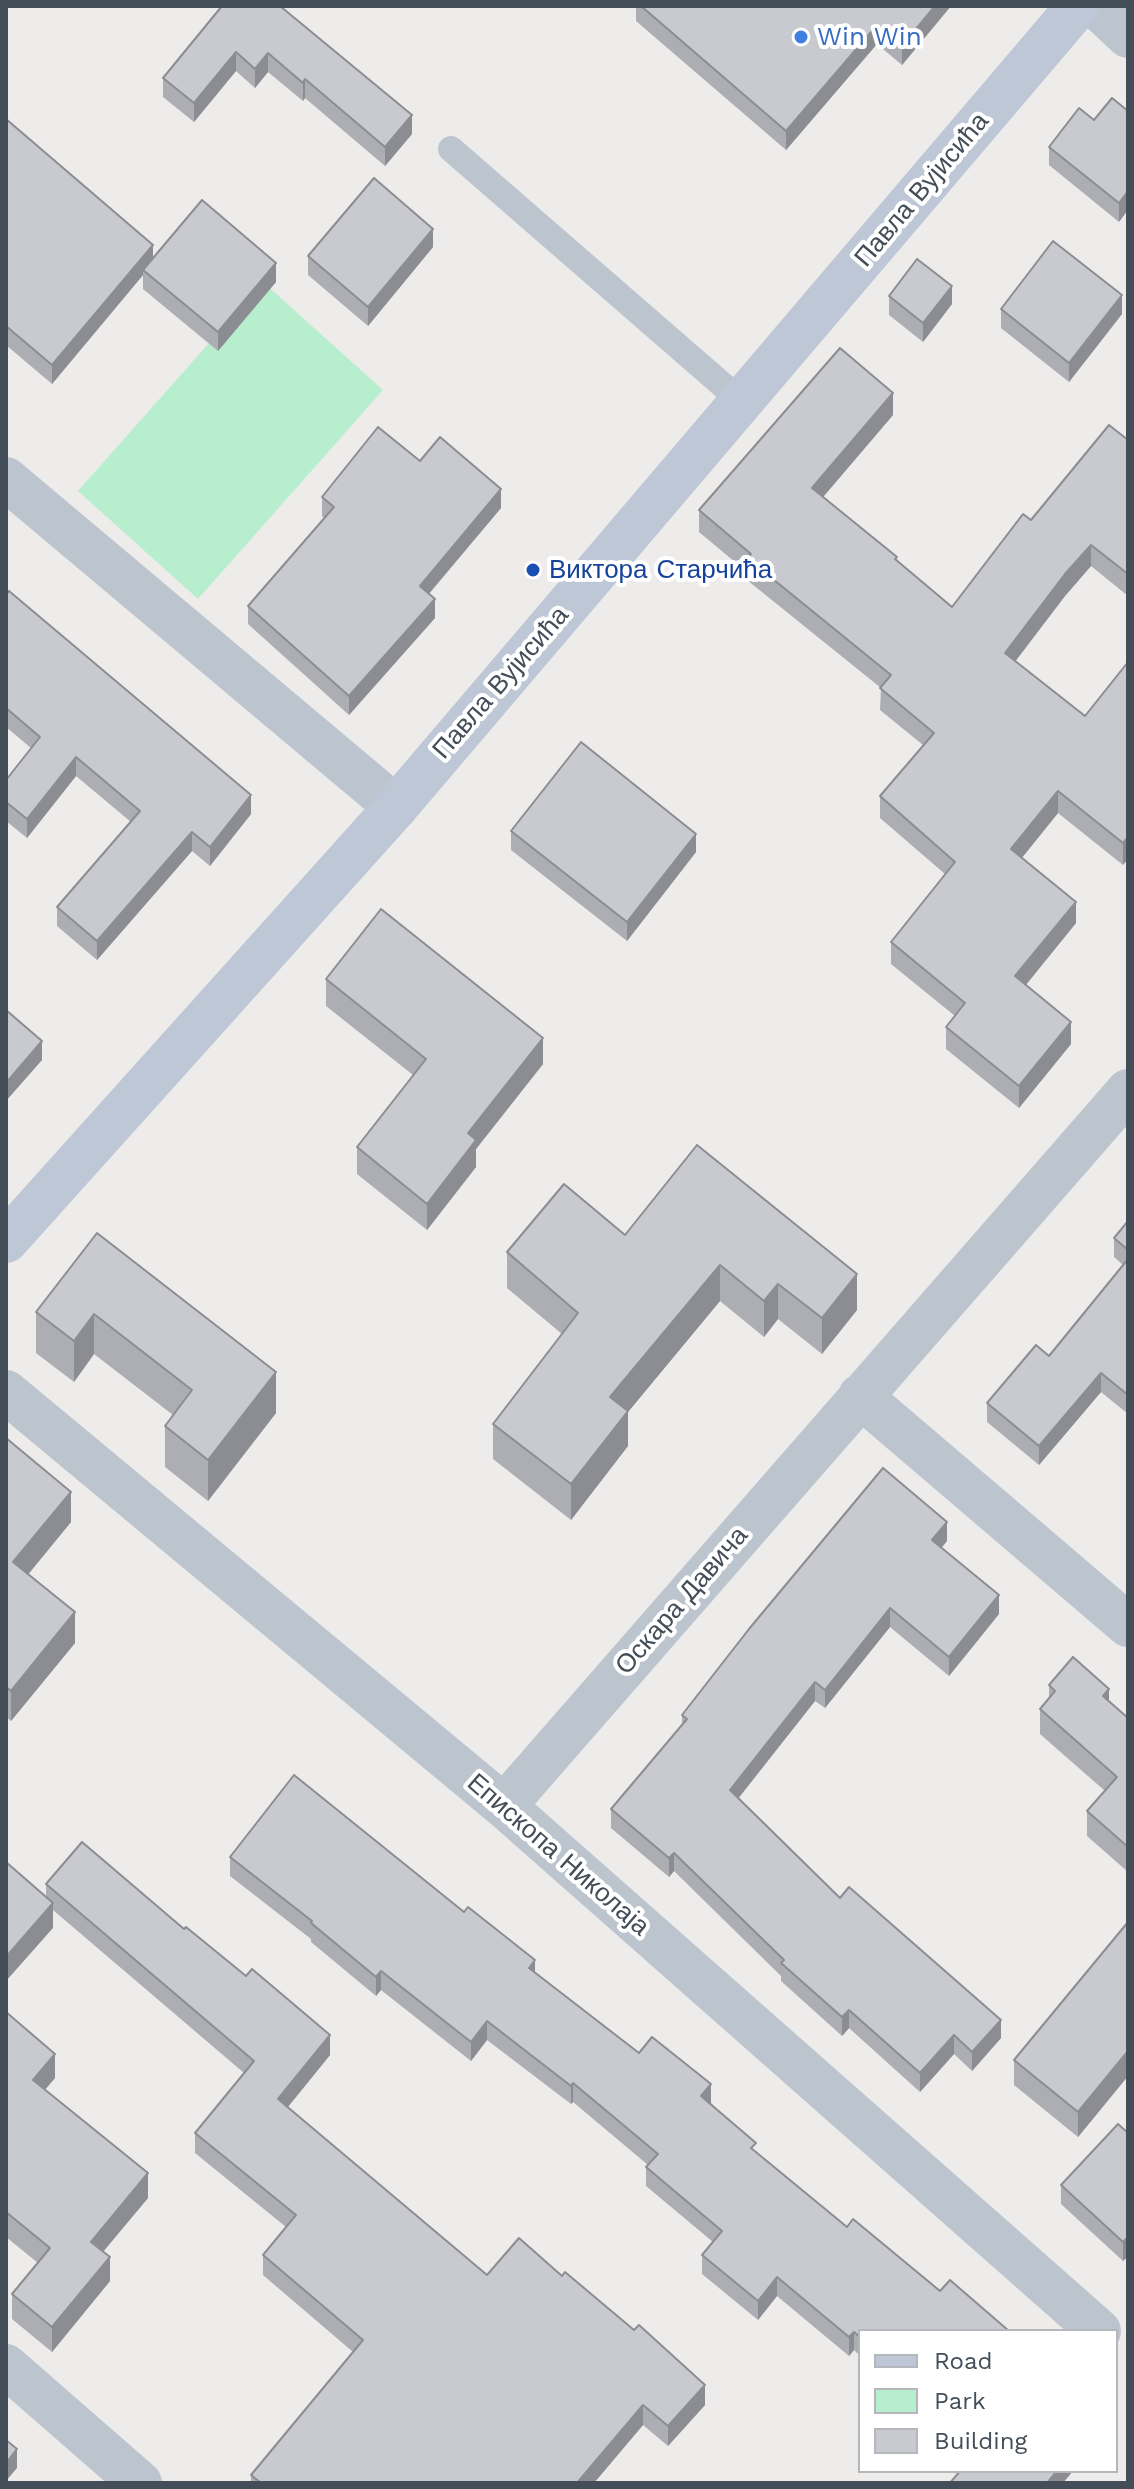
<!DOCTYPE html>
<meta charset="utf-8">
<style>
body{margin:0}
#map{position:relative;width:1134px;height:2489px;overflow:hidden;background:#eeebeb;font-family:"Work Sans",sans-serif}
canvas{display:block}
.frame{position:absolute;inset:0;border:8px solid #444e58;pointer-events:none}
.legend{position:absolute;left:858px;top:2329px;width:260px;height:144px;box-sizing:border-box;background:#fff;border:2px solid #b4b8bc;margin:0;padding:10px 14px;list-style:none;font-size:24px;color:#444e58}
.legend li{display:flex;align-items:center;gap:16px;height:40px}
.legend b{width:40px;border:2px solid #b4b8bc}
</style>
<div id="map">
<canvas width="1134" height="2489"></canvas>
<div class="frame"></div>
<ul class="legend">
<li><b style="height:10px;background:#bdc7d5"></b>Road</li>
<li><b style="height:22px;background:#b7eece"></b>Park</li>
<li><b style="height:22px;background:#c8cad0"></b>Building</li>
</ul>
</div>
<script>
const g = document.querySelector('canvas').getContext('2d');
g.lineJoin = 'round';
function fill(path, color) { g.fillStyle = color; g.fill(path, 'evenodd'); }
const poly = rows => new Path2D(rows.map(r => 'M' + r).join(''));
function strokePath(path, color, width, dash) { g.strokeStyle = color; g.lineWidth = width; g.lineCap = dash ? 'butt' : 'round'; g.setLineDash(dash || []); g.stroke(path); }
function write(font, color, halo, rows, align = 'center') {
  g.font = font + ' "Work Sans",sans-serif'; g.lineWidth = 8; g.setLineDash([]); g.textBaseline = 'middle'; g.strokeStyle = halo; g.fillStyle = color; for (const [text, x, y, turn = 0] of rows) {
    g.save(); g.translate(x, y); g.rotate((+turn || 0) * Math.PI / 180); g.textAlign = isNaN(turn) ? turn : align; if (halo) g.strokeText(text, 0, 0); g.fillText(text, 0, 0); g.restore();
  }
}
fill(poly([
 [263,282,383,390,198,599,78,491]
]), '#b7eece');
strokePath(poly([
 [451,149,741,401]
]), '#bcc5ce', 26);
strokePath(poly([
 [1096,6,1128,36],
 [6,479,396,807],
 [6,1392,504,1806,1099,2331],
 [860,1396,1128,1625],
 [504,1806,1128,1091],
 [6,2366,140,2483]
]), '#bcc5ce', 44);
strokePath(poly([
 [6,1241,396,807,1078,6]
]), '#bdc7d5', 44);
fill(poly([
 [222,6,412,134,385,166,305,98,303,101,268,72,255,88,236,71,194,122,163,97,163,78],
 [636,6,951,6,902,65,877,44,786,150,636,21],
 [1128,111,1119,222,1049,165,1049,147,1094,120],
 [6,119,153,259,276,282,218,351,143,289,143,275,52,384,6,345],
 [433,247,368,326,308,275,308,256],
 [889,296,952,304,923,342,889,315],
 [1001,309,1122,314,1069,382,1001,328],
 [893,415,823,497,952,607,1031,520,1128,440,1128,596,1091,566,1065,596,1015,661,1085,716,1128,662,1123,865,1058,813,1022,858,1076,923,1026,985,1071,1044,1019,1108,946,1049,946,1027,955,1016,891,964,891,942,945,874,880,818,880,796,923,745,880,710,881,688,747,580,747,572,699,532,699,510],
 [420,461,501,508,429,594,435,618,349,715,248,624,248,606,324,518,322,516,322,497],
 [6,595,251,814,210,866,192,851,97,960,57,926,57,907,131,822,76,776,27,838,6,821,6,780,31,748,6,727],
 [511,831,696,852,627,941,511,850],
 [326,979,543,1064,476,1149,476,1167,427,1230,357,1174,357,1147,413,1075,326,1006],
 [697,1145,857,1310,822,1354,778,1319,764,1337,720,1301,628,1412,628,1446,571,1520,493,1459,493,1424,562,1334,507,1288,507,1252,625,1235],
 [1128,1221,1128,1414,1101,1392,1039,1465,987,1422,987,1403,1049,1356,1123,1265,1114,1257,1114,1238],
 [97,1233,276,1413,208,1501,165,1467,165,1426,173,1415,94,1354,74,1382,36,1353,36,1312],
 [6,1438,71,1522,28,1574,75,1643,11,1721,6,1717],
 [947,1541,941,1548,999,1614,949,1676,890,1627,825,1708,815,1701,738,1798,840,1898,1001,2038,972,2071,954,2054,920,2092,849,2028,842,2036,781,1981,781,1976,674,1871,669,1877,611,1828,611,1809,682,1725,682,1715],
 [1049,1685,1109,1701,1128,1718,1128,1872,1087,1836,1087,1811,1105,1791,1040,1734,1040,1709,1049,1699],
 [230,1857,535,1973,639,2053,711,2103,756,2152,847,2227,940,2291,1009,2331,860,2331,860,2356,854,2350,849,2356,777,2296,758,2320,702,2274,702,2255,713,2242,646,2186,646,2167,648,2165,573,2102,571,2104,487,2040,471,2061,381,1990,376,1996,311,1942,311,1939,230,1876],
 [46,1884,330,2055,288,2107,487,2275,705,2405,668,2446,643,2425,594,2483,251,2483,251,2475,353,2352,263,2275,263,2255,286,2227,195,2153,195,2133,244,2073,53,1910,53,1928,46,1897],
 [1128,1897,1128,2076,1078,2137,1014,2085,1014,2060,1126,1924,1126,1899],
 [6,2012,55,2078,45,2089,148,2198,103,2252,110,2281,52,2352,12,2319,12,2294,38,2263,6,2237],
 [1128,2133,1128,2256,1123,2261,1061,2204,1061,2185]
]), '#acaeb3');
fill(poly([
 [935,6,951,6,902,65,902,46],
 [877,25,877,44,786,150,786,131],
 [236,52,236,71,194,122,194,103],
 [268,53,268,72,255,88,255,69],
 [305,79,305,98,303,101,303,83],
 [412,115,412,134,385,166,385,147],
 [1128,191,1128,210,1119,222,1119,203],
 [433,229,433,247,368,326,368,307],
 [153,245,153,263,143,270,143,275,52,384,52,365],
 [276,263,276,282,218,351,218,332],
 [952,286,952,304,923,342,923,323],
 [1122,295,1122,314,1069,382,1069,363],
 [893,393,893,415,812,510,812,488],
 [501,489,501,508,420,604,420,586],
 [1091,545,1091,566,1065,596,1005,675,1005,653,1065,574],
 [435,599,435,618,349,715,349,696],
 [76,757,76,776,27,838,27,819],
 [1058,791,1058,813,1011,871,1011,849],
 [251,795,251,814,210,866,210,847],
 [192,832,192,851,97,960,97,941],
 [696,834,696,852,627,941,627,922],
 [1128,837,1128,859,1123,865,1123,843],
 [1076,902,1076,923,1015,998,1015,976],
 [1071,1022,1071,1044,1019,1108,1019,1086],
 [543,1038,543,1064,476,1149,476,1167,427,1230,427,1204,468,1133],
 [42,1041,42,1060,6,1101,6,1083],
 [720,1265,720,1301,628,1412,628,1446,571,1520,571,1484,610,1397],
 [857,1274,857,1310,822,1354,822,1318],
 [778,1284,778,1319,764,1337,764,1301],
 [94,1314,94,1354,74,1382,74,1341],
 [276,1372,276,1413,208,1501,208,1460],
 [1101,1373,1101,1392,1039,1465,1039,1446],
 [71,1492,71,1522,13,1593,13,1562],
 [947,1522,947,1541,932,1559,932,1540],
 [999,1595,999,1614,949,1676,949,1657],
 [890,1608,890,1627,825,1708,825,1690],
 [75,1612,75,1643,11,1721,11,1691],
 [815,1682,815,1701,730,1809,730,1790],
 [1109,1689,1109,1714,1103,1696],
 [674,1853,674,1871,669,1877,669,1858],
 [53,1903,53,1928,6,1981,6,1957],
 [535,1960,535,1979,529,1968],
 [381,1971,381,1990,376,1996,376,1977],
 [849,2010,849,2028,842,2036,842,2017],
 [1001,2020,1001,2038,972,2071,972,2052],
 [487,2021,487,2040,471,2061,471,2042],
 [330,2035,330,2055,278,2119,278,2099],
 [954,2035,954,2054,920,2092,920,2073],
 [1128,2051,1128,2076,1078,2137,1078,2112],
 [55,2054,55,2078,33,2104,33,2080],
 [573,2083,573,2102,571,2104,571,2086],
 [711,2084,711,2103,701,2115,701,2096],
 [148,2173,148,2198,91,2266,91,2242],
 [1128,2237,1128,2256,1123,2261,1123,2242],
 [110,2257,110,2281,52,2352,52,2327],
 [777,2277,777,2296,758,2320,758,2301],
 [854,2332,854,2350,849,2356,849,2337],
 [705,2385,705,2405,668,2446,668,2426],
 [643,2405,643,2425,594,2483,577,2483],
 [17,2449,17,2468,6,2481,6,2463],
 [1057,2471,1073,2471,1063,2483,1047,2483]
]), '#8c8d92');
const building = poly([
 [222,6,280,6,412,115,385,147,305,79,303,83,268,53,255,69,236,52,194,103,163,78,222,6],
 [641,6,935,6,902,46,877,25,786,131,641,6],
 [1112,98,1128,111,1128,191,1119,203,1049,147,1079,108,1094,120,1112,98],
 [6,119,153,245,52,365,6,326,6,119],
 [374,178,433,229,368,307,308,256,374,178],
 [202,200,276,263,218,332,143,270,202,200],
 [1053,241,1122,295,1069,363,1001,309,1053,241],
 [917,259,952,286,923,323,889,296,917,259],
 [840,348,893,393,812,488,897,557,895,559,952,607,1023,514,1031,520,1109,425,1128,440,1128,574,1091,545,1065,574,1005,653,1085,716,1128,662,1128,837,1123,843,1058,791,1011,849,1076,902,1015,976,1071,1022,1019,1086,946,1027,965,1003,891,942,955,862,880,796,934,733,880,688,891,675,747,558,751,554,699,510,840,348],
 [378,427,420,461,440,437,501,489,420,586,435,599,349,696,248,606,334,507,322,497,378,427],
 [9,591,251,795,210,847,192,832,97,941,57,907,140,811,76,757,27,819,6,802,6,780,40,737,6,708,6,595,9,591],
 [581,742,696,834,627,922,511,831,581,742],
 [381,909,543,1038,468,1133,476,1140,427,1204,357,1147,426,1059,326,979,381,909],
 [6,1010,42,1041,6,1083,6,1010],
 [697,1145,857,1274,822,1318,778,1284,764,1301,720,1265,610,1397,628,1411,571,1484,493,1424,578,1313,507,1252,564,1184,625,1235,697,1145],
 [1128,1221,1128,1250,1114,1238,1128,1221],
 [97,1233,276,1372,208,1460,165,1426,192,1390,94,1314,74,1341,36,1312,97,1233],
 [1128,1259,1128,1395,1101,1373,1039,1446,987,1403,1036,1345,1049,1356,1128,1259],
 [6,1438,71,1492,13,1562,75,1612,11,1691,6,1687,6,1438],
 [883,1468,947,1522,932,1540,999,1595,949,1657,890,1608,825,1690,815,1682,730,1790,840,1898,849,1887,1001,2020,972,2052,954,2035,920,2073,849,2010,842,2017,781,1963,784,1960,674,1853,669,1858,611,1809,687,1719,682,1715,749,1629,883,1468],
 [1073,1657,1109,1689,1103,1696,1128,1718,1128,1847,1087,1811,1117,1777,1040,1709,1055,1691,1049,1685,1073,1657],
 [294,1775,464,1912,468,1907,535,1960,529,1968,639,2053,652,2037,711,2084,701,2096,756,2143,751,2148,847,2227,853,2219,940,2291,950,2280,1009,2331,860,2331,860,2337,854,2332,849,2337,777,2277,758,2301,702,2255,722,2231,646,2167,658,2154,573,2083,571,2086,487,2021,471,2042,381,1971,376,1977,311,1923,312,1921,230,1857,294,1775],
 [82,1842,184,1929,186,1927,246,1976,252,1969,330,2035,278,2099,487,2275,519,2238,562,2276,565,2272,634,2330,639,2325,705,2385,668,2426,643,2405,577,2483,261,2483,251,2475,363,2340,263,2255,296,2215,195,2133,254,2061,46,1884,82,1842],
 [6,1862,53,1903,6,1957,6,1862],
 [1128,1922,1128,2051,1078,2112,1014,2060,1128,1922],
 [6,2012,55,2054,33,2080,148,2173,91,2242,110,2257,52,2327,12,2294,50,2248,6,2212,6,2012],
 [1118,2124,1128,2133,1128,2237,1123,2242,1061,2185,1118,2124],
 [6,2440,17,2449,6,2463,6,2440],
 [960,2471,1057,2471,1047,2483,950,2483,960,2471]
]);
fill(building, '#c8cad0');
strokePath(building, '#8c8d92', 2);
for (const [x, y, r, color] of [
 [801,37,8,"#3f7fe0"],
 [533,570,8,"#1a4fb4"]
]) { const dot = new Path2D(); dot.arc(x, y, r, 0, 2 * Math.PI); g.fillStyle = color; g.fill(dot); strokePath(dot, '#fff', 3); }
write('26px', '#366cbe', '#fff', [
 ["Win Win",817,37]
], 'left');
write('26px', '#444e58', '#fff', [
 ["Павла Вујисића",922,190,-50],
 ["Павла Вујисића",501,683,-49],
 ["Оскара Давича",682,1601,-49],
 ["Епископа Николаја",558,1855,41]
]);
write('26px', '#164399', '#fff', [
 ["Виктора Старчића",549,570]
], 'left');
</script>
